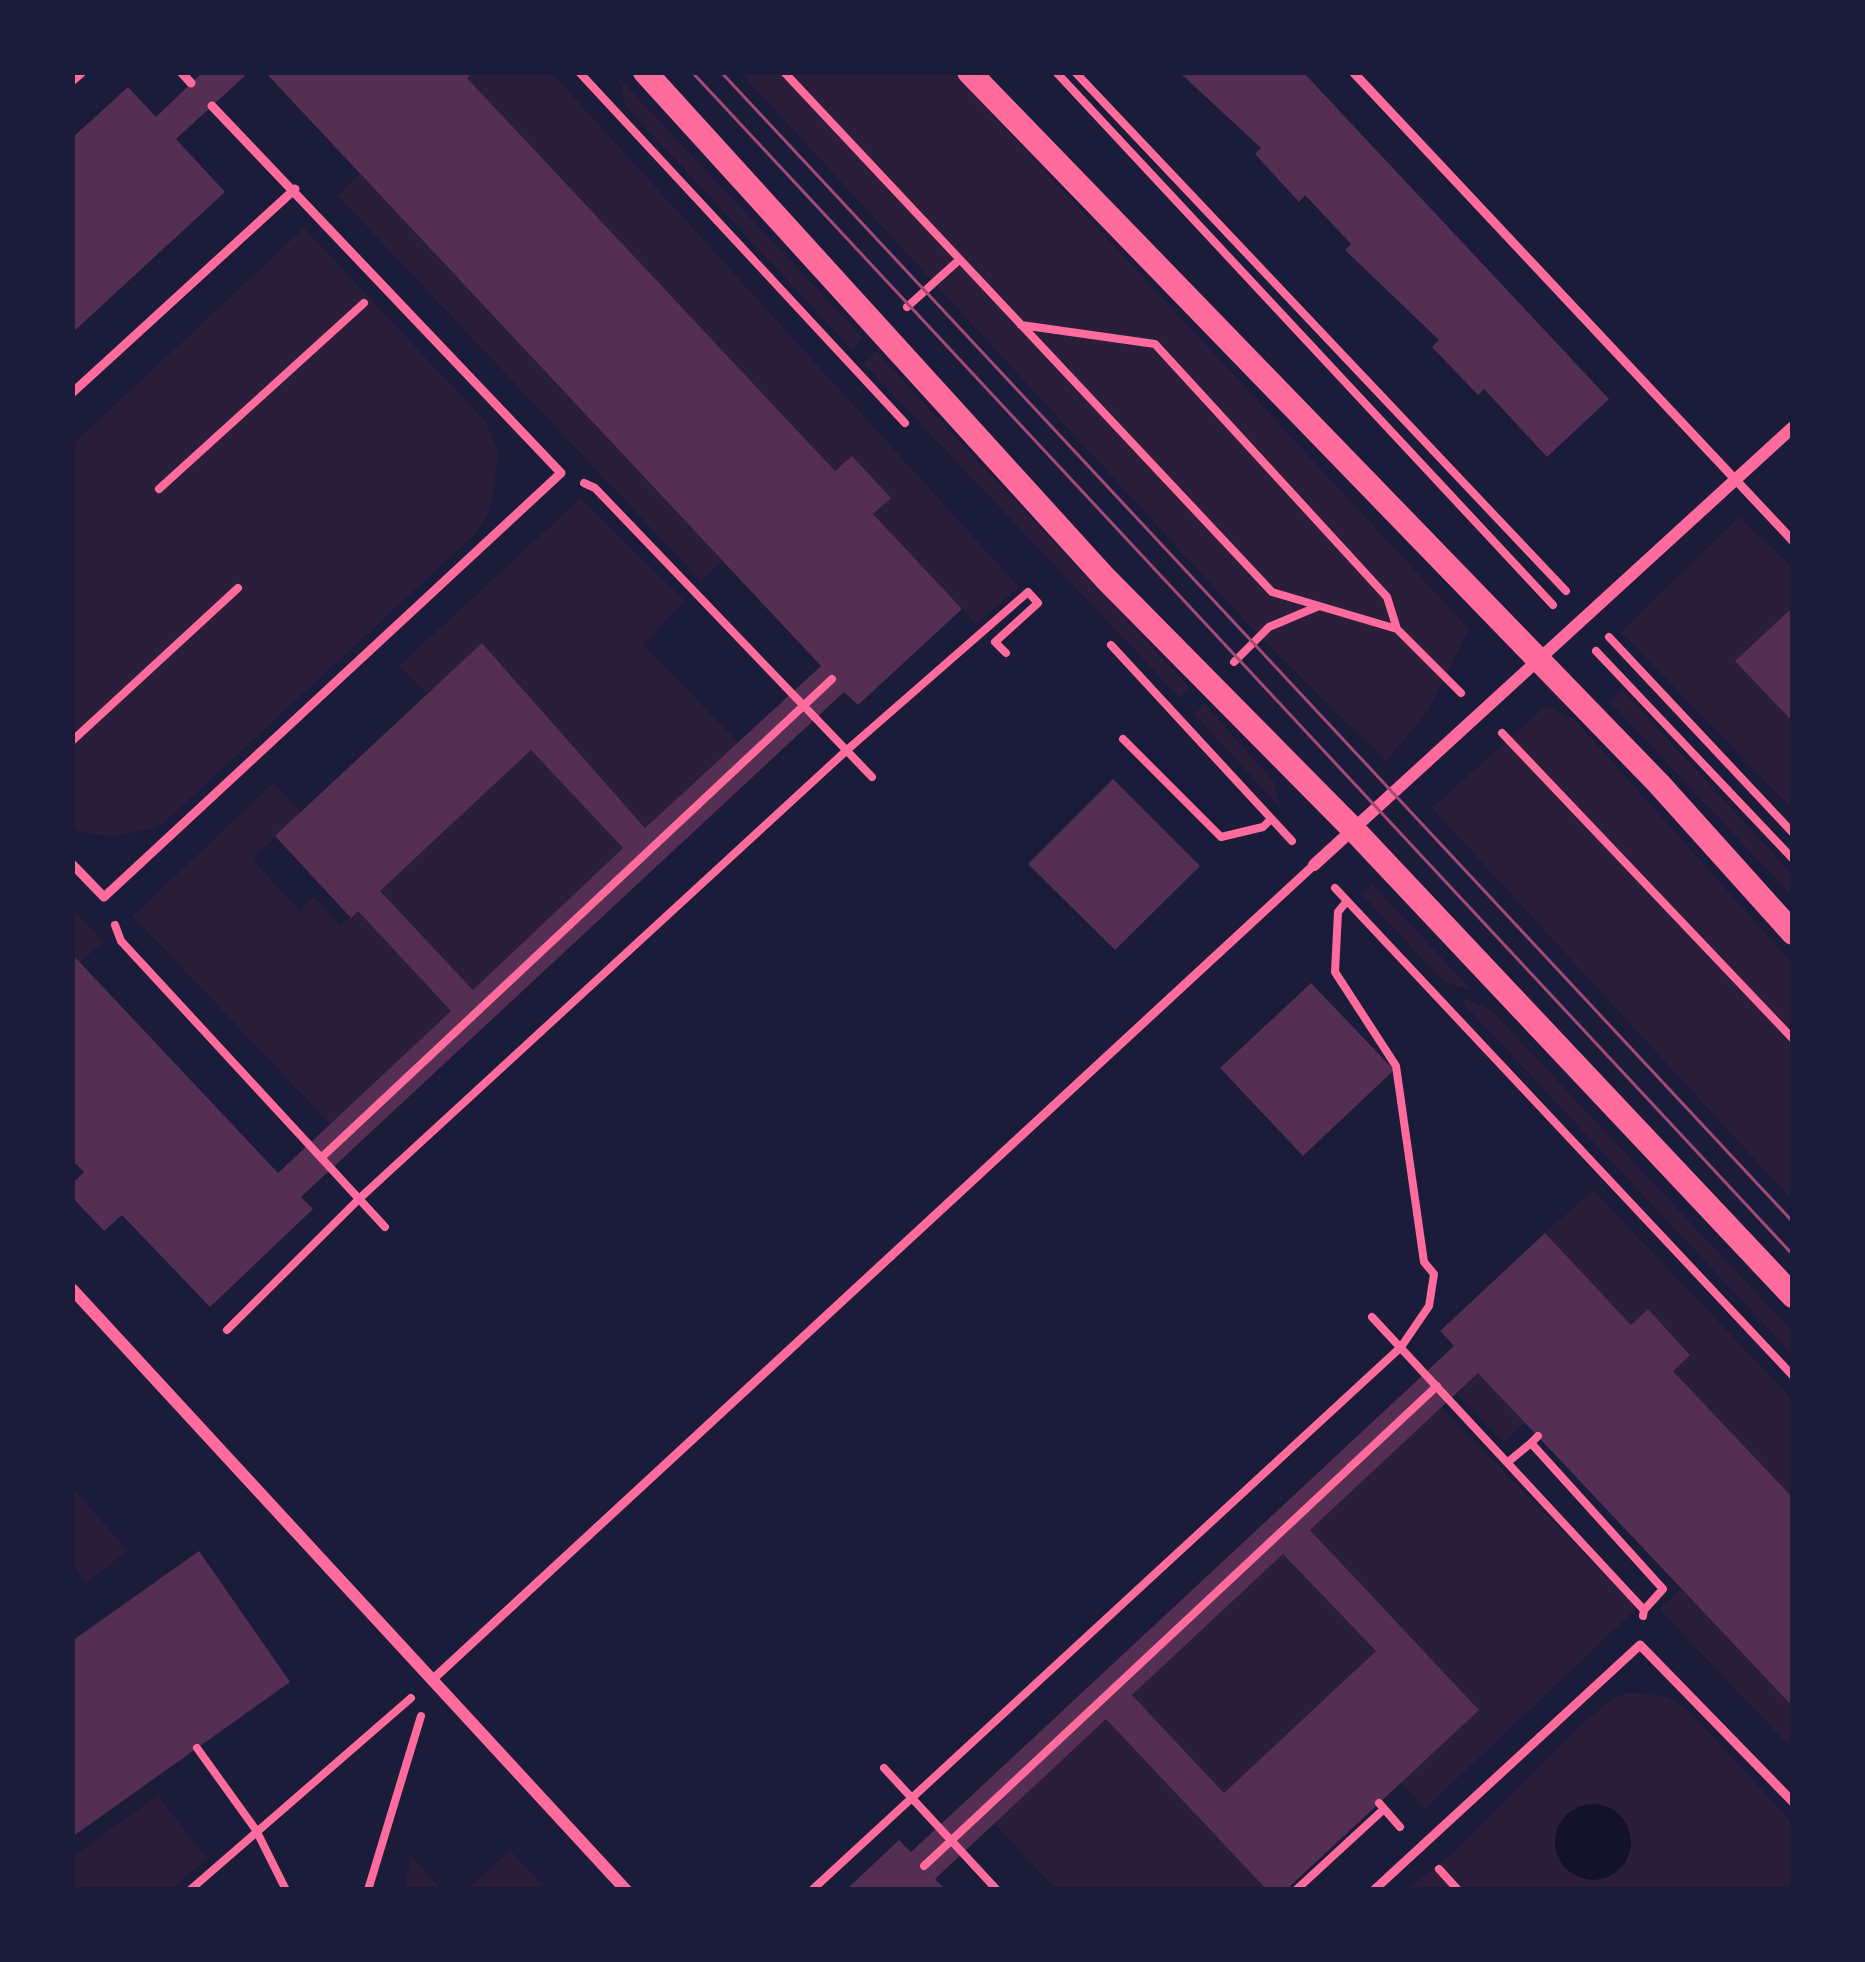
<!DOCTYPE html>
<style>
body{margin:0}
#map{position:relative;width:1865px;height:1962px;overflow:hidden;background:#1b1b3a;font-family:Cabin,sans-serif}
canvas{display:block}
.frame{position:absolute;inset:0;border:75px solid #1b1b3a;pointer-events:none}
</style>
<div id="map">
<canvas width="1865" height="1962"></canvas>
<div class="frame"></div>
</div>
<script>
const g = document.querySelector('canvas').getContext('2d');
g.lineJoin = 'round';
function fill(path, color) { g.fillStyle = color; g.fill(path, 'evenodd'); }
const poly = rows => new Path2D(rows.map(r => 'M' + r).join(''));
function strokePath(path, color, width, dash) { g.strokeStyle = color; g.lineWidth = width; g.lineCap = dash ? 'butt' : 'round'; g.setLineDash(dash || []); g.stroke(path); }
fill(poly([
 [474,72,551,72,1019,587,976,624,873,514,890,498,852,457,835,471,467,78],
 [740,72,953,72,1469,629,1428,711,1386,761,1260,637],
 [619,78,863,338,852,350,625,105],
 [360,174,722,561,701,581,338,196],
 [304,228,486,422,498,452,491,508,476,533,167,820,155,828,112,837,80,832,72,827,72,445],
 [876,352,1189,687,1179,697,864,364],
 [581,498,685,601,643,645,738,742,645,828,483,644,427,694,399,666],
 [1739,517,1793,568,1793,607,1736,661,1793,722,1793,810,1621,632],
 [1622,690,1793,875,1793,897,1610,702],
 [1205,704,1274,782,1280,807,1194,714],
 [1546,706,1575,720,1793,964,1793,1201,1432,808],
 [531,750,623,848,473,990,380,891],
 [273,783,301,812,252,859,300,911,313,897,340,925,358,911,451,1011,330,1124,133,916],
 [1372,884,1473,991,1444,982,1362,894],
 [72,908,104,942,80,962,72,954],
 [1465,998,1491,1010,1793,1332,1793,1355,1462,1002],
 [1593,1190,1793,1400,1793,1498,1673,1371,1690,1354,1649,1310,1631,1325,1545,1233],
 [1478,1373,1526,1422,1504,1442,1457,1394],
 [1441,1407,1637,1608,1425,1809,1401,1783,1478,1709,1310,1530],
 [72,1487,128,1551,86,1583,72,1563],
 [1283,1554,1376,1651,1224,1793,1132,1695],
 [1681,1589,1793,1707,1793,1750,1660,1610],
 [1630,1692,1667,1697,1685,1707,1793,1823,1793,1890,1406,1890,1452,1854,1587,1719,1614,1698],
 [1106,1719,1267,1890,1057,1890,994,1824],
 [158,1795,206,1858,172,1890,78,1890,72,1885,72,1857],
 [510,1850,547,1890,467,1890],
 [411,1856,442,1890,404,1890]
]), '#2a1e3b');
fill(poly([
 '1555 1842a38 38 0 1 1 76 0a38 38 0 1 1-76 0Z'
]), '#12122b');
fill(poly([
 [203,72,249,72,176,139,225,192,72,333,72,138,128,87,156,117],
 [265,72,474,72,467,78,835,471,852,456,891,498,873,514,962,609,858,705,844,692,301,1197,313,1209,210,1307,122,1215,104,1231,72,1197,72,1184,84,1172,72,1160,72,954,278,1173,451,1011,358,911,351,918,275,836,482,643,645,828,821,666],
 [531,750,623,848,473,990,380,891],
 [1179,72,1303,72,1609,399,1547,457,1484,389,1478,395,1432,347,1439,340,1345,250,1351,244,1305,195,1299,202,1255,154,1261,148],
 [1793,607,1793,722,1735,661],
 [1113,779,1200,866,1115,950,1028,864],
 [1311,983,1394,1070,1303,1156,1220,1068],
 [1545,1233,1631,1325,1648,1309,1690,1355,1673,1371,1793,1498,1793,1707,1478,1373,1310,1530,1479,1710,1286,1890,1267,1890,1106,1719,935,1879,946,1890,846,1890,899,1840,911,1852,1454,1346,1440,1331],
 [1283,1554,1376,1651,1224,1793,1132,1695],
 [199,1551,290,1682,72,1837,72,1641]
]), '#542f53');
strokePath(poly([
 [579,72,905,423],
 [784,72,1272,592,1397,629,1461,693],
 [1056,72,1553,605],
 [1075,72,1566,591],
 [907,307,959,260],
 [1021,325,1155,344,1387,597,1397,629],
 [584,483,595,488,872,777],
 [159,489,364,303],
 [1609,637,1793,833],
 [1111,645,1292,841],
 [1596,651,1793,859],
 [1234,662,1269,627,1319,606],
 [1502,733,1793,1039],
 [1123,739,1221,837,1263,827,1271,819],
 [72,741,238,588],
 [1335,888,1793,1376],
 [115,925,121,941,385,1227],
 [322,1157,832,679],
 [1372,1317,1644,1610,1643,1616],
 [227,1330,360,1198,847,750,1028,592,1038,603,995,642,1006,653],
 [1538,1436,1531,1443,1663,1589,1644,1610],
 [1508,1462,1531,1443],
 [197,1748,256,1830,286,1890],
 [884,1768,997,1890],
 [1379,1803,1400,1827],
 [924,1866,1437,1386],
 [1439,1869,1458,1890],
 [190,1890,411,1698],
 [368,1890,421,1716],
 [812,1890,1401,1347,1429,1306,1434,1274,1424,1262,1396,1066,1335,972,1338,912,1347,901],
 [1296,1890,1384,1809]
]), '#ff6b9d', 8);
strokePath(poly([
 [181,72,191,83],
 [1353,72,1793,541],
 [72,393,295,189],
 [72,864,104,897,561,473,212,106],
 [432,1680,1314,865],
 [1374,1890,1640,1645,1793,1802]
]), '#ff6b9d', 9);
strokePath(poly([
 [72,79,80,72],
 [1314,865,1793,427],
 [72,1289,626,1890]
]), '#ff6b9d', 12);
strokePath(poly([
 [645,72,1105,578,1353,829,1793,1296],
 [969,72,1659,784,1793,933]
]), '#ff6b9d', 24);
strokePath(poly([
 [692,72,1793,1255],
 [721,72,1793,1222]
]), '#a44b75', 3);
</script>
